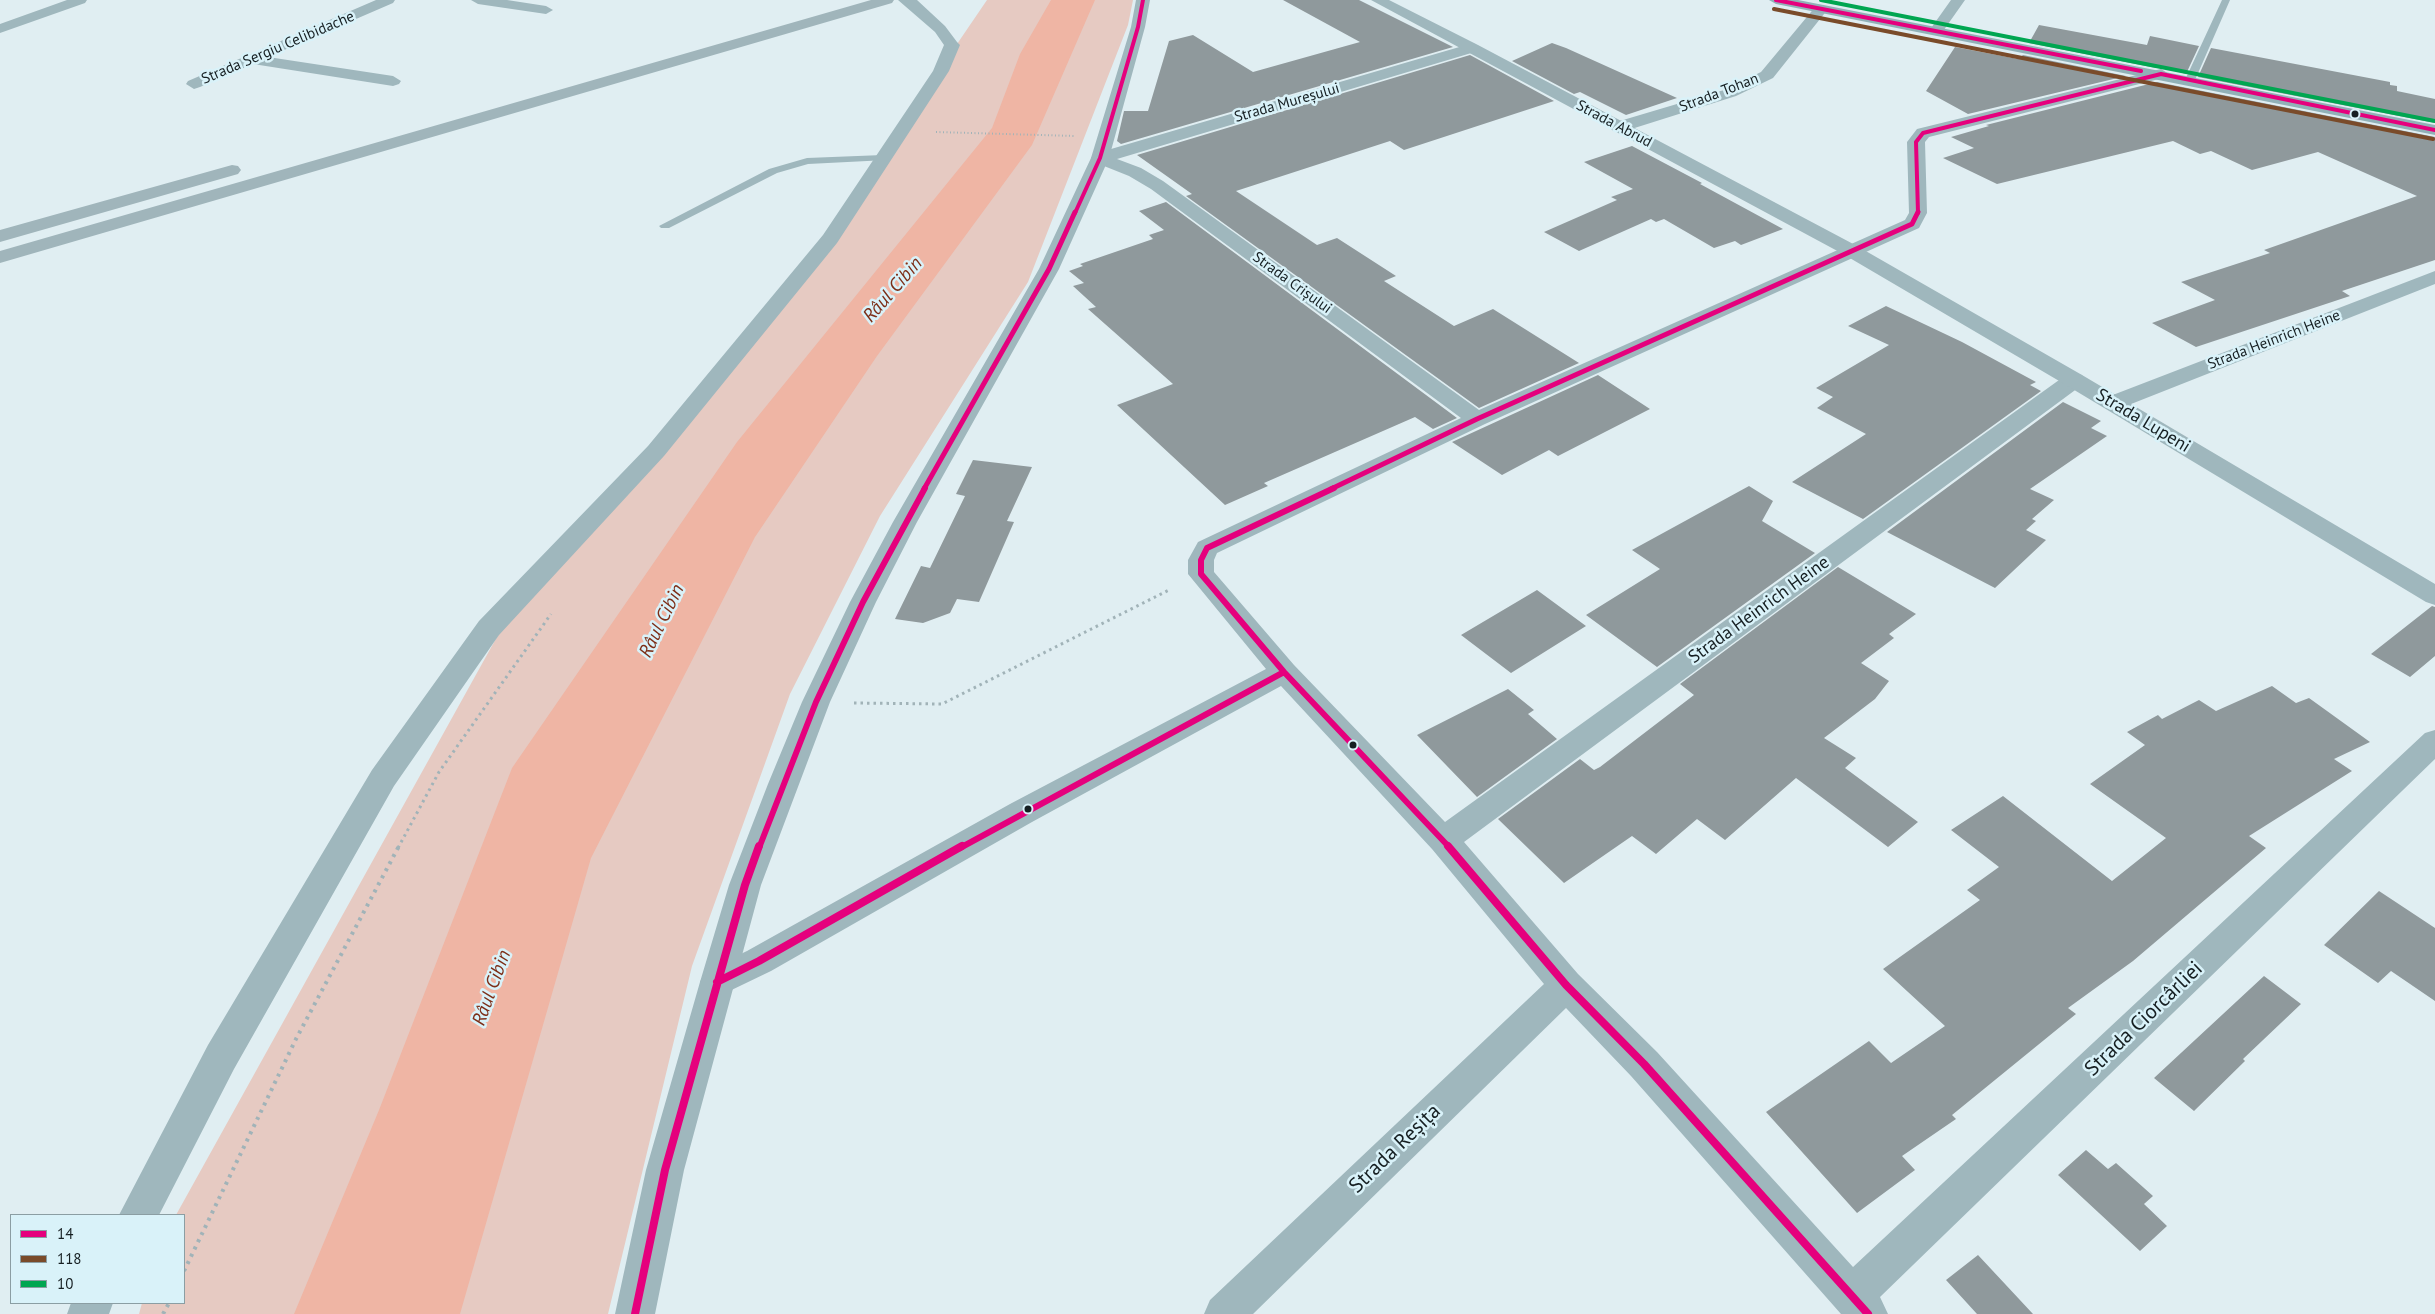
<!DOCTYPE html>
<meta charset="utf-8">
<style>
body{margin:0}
#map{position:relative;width:2435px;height:1314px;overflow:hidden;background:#e0eef2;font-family:"PT Sans",sans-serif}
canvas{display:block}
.legend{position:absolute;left:10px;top:1214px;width:175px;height:90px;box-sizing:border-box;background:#d9f2f9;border:1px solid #8b9ea3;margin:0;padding:6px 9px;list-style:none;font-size:15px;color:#161f22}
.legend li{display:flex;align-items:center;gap:10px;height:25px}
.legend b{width:25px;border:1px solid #8b9ea3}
</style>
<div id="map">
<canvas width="2435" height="1314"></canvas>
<ul class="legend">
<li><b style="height:6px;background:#e5007d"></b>14</li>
<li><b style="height:6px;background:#7a4b2a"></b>118</li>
<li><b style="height:6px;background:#00a651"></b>10</li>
</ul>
</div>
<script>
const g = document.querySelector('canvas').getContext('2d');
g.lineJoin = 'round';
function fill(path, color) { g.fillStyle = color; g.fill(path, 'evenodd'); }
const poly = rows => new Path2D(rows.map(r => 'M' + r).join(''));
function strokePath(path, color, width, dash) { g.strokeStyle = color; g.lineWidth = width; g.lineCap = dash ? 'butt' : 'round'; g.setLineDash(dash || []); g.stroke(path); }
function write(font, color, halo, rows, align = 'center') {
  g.font = font + ' "PT Sans",sans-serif'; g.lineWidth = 5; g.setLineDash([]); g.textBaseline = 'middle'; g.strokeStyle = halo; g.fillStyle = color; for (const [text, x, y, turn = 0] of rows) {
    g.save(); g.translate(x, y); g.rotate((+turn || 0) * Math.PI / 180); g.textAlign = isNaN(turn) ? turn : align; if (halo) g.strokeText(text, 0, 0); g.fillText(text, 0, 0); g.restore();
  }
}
fill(poly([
 [987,0,1133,0,1128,25,1028,282,880,516,790,694,692,966,608,1314,139,1314,142,1303,184,1303,184,1215,176,1215,503,626,878,173,893,138]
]), '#e6cac2');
fill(poly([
 [1051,0,1095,0,1032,145,877,356,755,537,591,858,460,1314,294,1314,379,1110,512,768,737,442,992,128,1020,54]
]), '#efb5a4');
fill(poly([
 [1283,0,1359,0,1453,47,1121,144,1117,141,1124,111,1148,111,1169,41,1193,35,1253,72,1360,42],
 [2039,25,2147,45,2150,36,2199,46,2186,74,2162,67,2156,68,2029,43],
 [1552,43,1566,48,1677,98,1626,115,1580,92,1574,94,1512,61],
 [1955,47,2018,59,2023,55,2126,76,1968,114,1926,91],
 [2211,48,2390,82,2390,85,2397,86,2397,91,2435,99,2435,123,2198,77],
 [1470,55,1554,101,1404,150,1390,141,1236,191,1317,245,1337,238,1396,276,1384,281,1454,326,1493,309,1579,363,1479,408,1186,196,1192,194,1137,155],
 [2157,82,2435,137,2435,260,2342,291,2350,296,2196,347,2152,323,2215,300,2181,282,2270,253,2264,250,2417,196,2318,152,2252,170,2211,151,2200,154,2173,141,1997,184,1943,158,1974,148,1951,137,1989,126,1986,125],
 [1632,146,1702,183,1700,184,1783,229,1741,245,1735,241,1714,248,1664,219,1656,222,1651,219,1579,251,1544,232,1617,200,1611,197,1633,189,1584,162],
 [1166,202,1457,418,1433,429,1415,417,1264,483,1268,486,1225,505,1117,405,1173,384,1088,309,1096,307,1073,286,1084,283,1069,271,1083,266,1080,264,1153,239,1149,235,1164,230,1139,211],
 [1886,306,1962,342,2036,382,2030,385,2041,391,1863,519,1792,482,1866,434,1817,408,1833,397,1816,388,1889,345,1848,326],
 [1598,375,1650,409,1558,456,1549,450,1502,475,1452,442],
 [2063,402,2101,421,2091,428,2107,436,2030,489,2054,500,2032,519,2036,521,2026,530,2046,540,1995,588,1887,532],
 [973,460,1032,467,1007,521,1014,522,979,602,957,599,950,613,923,623,895,619,921,566,930,568,965,496,956,494],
 [1749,486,1773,501,1762,521,1815,553,1657,667,1586,615,1660,569,1632,550],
 [1838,567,1916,614,1889,634,1894,638,1861,663,1889,681,1875,699,1824,738,1856,758,1845,768,1918,822,1888,847,1796,778,1725,840,1697,819,1656,854,1632,836,1564,883,1498,819,1580,759,1594,770,1600,767,1694,695,1680,684],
 [1537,590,1586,626,1511,673,1461,635],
 [2432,606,2435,607,2435,656,2410,677,2371,654],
 [2272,686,2296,703,2309,698,2370,742,2334,759,2352,771,2249,836,2266,848,2133,961,2068,1008,2076,1014,1952,1115,1956,1119,1902,1156,1915,1170,1857,1213,1766,1112,1869,1041,1891,1063,1945,1026,1883,969,1980,900,1967,890,1999,867,1951,830,2003,796,2112,881,2166,838,2090,784,2145,745,2127,732,2158,715,2162,719,2199,700,2216,711],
 [1508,689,1534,710,1528,714,1557,739,1477,797,1417,735],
 [2379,891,2435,928,2435,1001,2391,971,2378,983,2324,945],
 [2264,976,2301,1004,2243,1059,2245,1061,2194,1111,2154,1078],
 [2086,1150,2108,1169,2116,1163,2153,1196,2144,1204,2167,1226,2140,1251,2058,1175],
 [1978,1255,2033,1314,1977,1314,1946,1280]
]), '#8f999c');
strokePath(poly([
 [936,132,1075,136]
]), '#a1b3b8', 2, [1, 2.5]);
strokePath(poly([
 [854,703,942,704,1171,589],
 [398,848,439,772,551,614]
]), '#a1b3b8', 3, [2.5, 4]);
strokePath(poly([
 [184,1271,296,1039,399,846],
 [163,1314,169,1303]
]), '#a1b3b8', 4, [3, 5]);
fill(poly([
 [2222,0,2230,0,2195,80,2187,82,2185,80,2222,0],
 [883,155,887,156,887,160,808,164,777,173,669,228,661,228,659,226,769,169,807,158,883,155]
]), '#9fb7bd');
fill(poly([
 [67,0,87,0,85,3,0,33,0,24,67,0],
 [376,0,395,0,393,3,268,57,393,76,401,81,399,84,393,86,253,64,200,87,194,89,186,84,188,81,376,0],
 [471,0,507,0,546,6,553,10,546,14,478,4,471,0],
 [898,0,917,0,945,26,957,42,960,45,949,71,837,243,664,456,499,635,394,786,234,1069,159,1215,119,1215,208,1045,372,770,479,621,648,446,823,235,933,71,944,45,935,32,898,0],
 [1951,0,1965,0,1941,34,1931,34,1929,31,1951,0],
 [1821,5,1828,9,1773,78,1736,96,1625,131,1619,132,1613,131,1611,127,1613,123,1724,90,1761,72,1816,6,1821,5],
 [1473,43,1481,48,1478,51,1117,159,1141,168,1163,181,1479,410,1905,220,1909,213,1907,142,1917,129,2161,69,2169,74,2167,77,1929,137,1925,142,1927,213,1919,228,1485,424,1217,553,1214,560,1214,572,1294,665,1445,822,2066,375,2074,373,2082,375,2085,380,2082,385,1464,842,1578,974,1657,1052,1853,1267,2425,733,2435,730,2435,759,1880,1297,1888,1314,1841,1314,1631,1076,1566,1008,1253,1314,1204,1314,1210,1300,1544,984,1432,849,1281,686,1032,822,771,971,717,997,705,993,700,982,705,971,747,951,1010,804,1266,669,1188,574,1188,560,1198,542,1461,418,1151,189,1129,176,1094,162,1091,158,1094,154,1473,43],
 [2435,271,2435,284,2121,408,2113,410,2105,408,2102,403,2105,398,2435,271],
 [71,1303,113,1303,109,1314,67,1314,71,1303]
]), '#9fb7bd');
fill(poly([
 [1136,0,1150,0,1145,27,1109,158,1059,269,917,522,876,602,830,702,761,885,684,1170,655,1314,615,1314,646,1170,700,982,729,885,768,784,802,702,850,602,893,522,1039,269,1091,158,1131,27,1136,0],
 [1371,0,1389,0,1478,45,1857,246,2082,375,2435,584,2435,605,2426,602,2066,385,1843,254,1371,0]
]), '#9fb7bd');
fill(poly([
 [1769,0,1798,0,2435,125,2435,135,1776,4,1769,0]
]), '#91b1b7');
fill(poly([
 [871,0,894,0,892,3,0,263,0,251,871,0],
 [232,165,238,166,241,170,238,174,0,242,0,230,232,165]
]), '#a0b5bb');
strokePath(poly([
 [1776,0,2141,71],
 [1075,213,1100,158,1138,27,1143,0],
 [1918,213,1916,142,1923,133,2161,74,2435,130]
]), '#e5007d', 4);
strokePath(poly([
 [924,489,1049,269,1075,212],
 [1331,489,1477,419,1912,224,1918,212]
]), '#e5007d', 5);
strokePath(poly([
 [1334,488,1207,548,1201,560,1201,574,1284,672,1450,848],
 [759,848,816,702,863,602,925,488],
 [960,848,1284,672]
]), '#e5007d', 6);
strokePath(poly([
 [1448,846,1566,985,1644,1064,1868,1314],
 [717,982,759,961,962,846],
 [635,1314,665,1170,745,885,759,846]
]), '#e5007d', 8);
strokePath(poly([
 [1774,9,2433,139]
]), '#7a4b2a', 4);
strokePath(poly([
 [1821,0,2435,121]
]), '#00a651', 4);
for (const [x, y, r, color] of [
 [2355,114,4.5,"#161f22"],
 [1353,745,4.5,"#161f22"],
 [1028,809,4.5,"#161f22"]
]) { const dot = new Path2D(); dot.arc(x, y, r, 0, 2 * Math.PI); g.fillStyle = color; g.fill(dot); strokePath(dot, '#d9f2f9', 2); }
write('15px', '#161f22', '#d9f2f9', [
 ["Strada Sergiu Celibidache",278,48,-23],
 ["Strada Tohan",1719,93,-21],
 ["Strada Mureșului",1287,103,-16],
 ["Strada Abrud",1614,124,28],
 ["Strada Crișului",1292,283,36],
 ["Strada Heinrich Heine",2274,340,-21]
]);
write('18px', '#161f22', '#d9f2f9', [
 ["Strada Lupeni",2143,421,31],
 ["Strada Heinrich Heine",1759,610,-36]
]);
write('italic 19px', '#7d2e17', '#d9f2f9', [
 ["Râul Cibin",893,290,-49],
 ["Râul Cibin",662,621,-64],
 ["Râul Cibin",492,988,-70]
]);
write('21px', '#161f22', '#d9f2f9', [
 ["Strada Ciorcârliei",2144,1019,-44],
 ["Strada Reșița",1395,1149,-44]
]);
</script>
